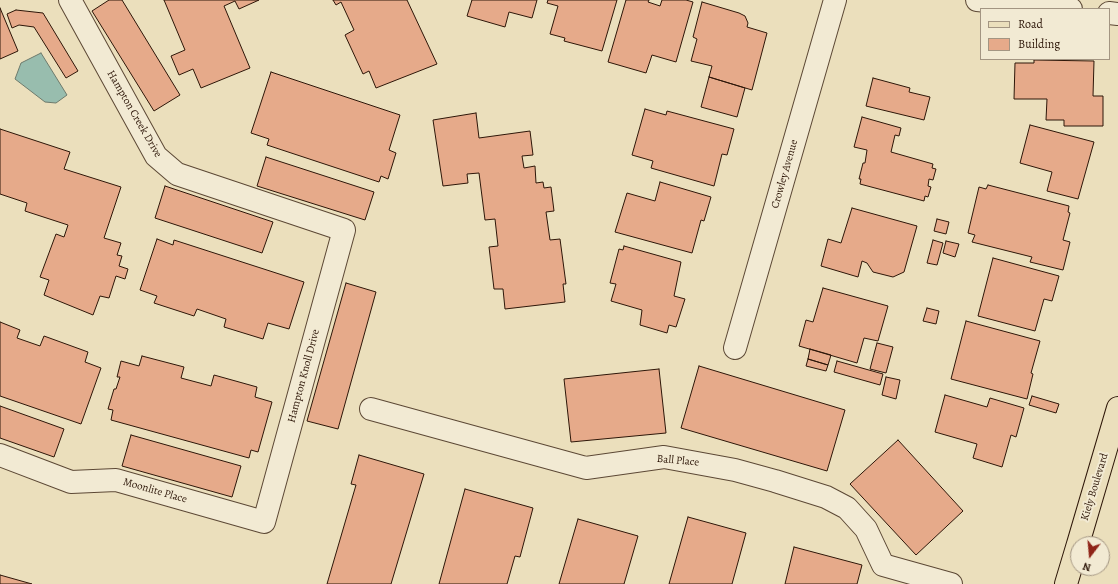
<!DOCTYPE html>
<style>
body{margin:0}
#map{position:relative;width:1118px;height:584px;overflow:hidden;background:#ebdfbc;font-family:Alegreya,serif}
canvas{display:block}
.legend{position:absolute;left:980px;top:8px;width:130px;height:52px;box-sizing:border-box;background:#f2ead3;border:1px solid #a39582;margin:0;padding:5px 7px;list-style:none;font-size:12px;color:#2d1608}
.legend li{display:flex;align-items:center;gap:8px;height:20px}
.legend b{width:20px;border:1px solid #a39582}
.north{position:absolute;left:1070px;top:536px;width:40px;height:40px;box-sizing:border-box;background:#f2ead3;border:1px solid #a39582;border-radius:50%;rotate:196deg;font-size:11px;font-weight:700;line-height:16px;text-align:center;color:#2d1608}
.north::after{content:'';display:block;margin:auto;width:14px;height:18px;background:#8f2418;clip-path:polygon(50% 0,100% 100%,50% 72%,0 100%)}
</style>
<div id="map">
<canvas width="1118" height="584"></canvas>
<ul class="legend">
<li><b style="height:5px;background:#ebdfbc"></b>Road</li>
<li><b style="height:11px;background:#e6aa8a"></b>Building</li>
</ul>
<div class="north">N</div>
</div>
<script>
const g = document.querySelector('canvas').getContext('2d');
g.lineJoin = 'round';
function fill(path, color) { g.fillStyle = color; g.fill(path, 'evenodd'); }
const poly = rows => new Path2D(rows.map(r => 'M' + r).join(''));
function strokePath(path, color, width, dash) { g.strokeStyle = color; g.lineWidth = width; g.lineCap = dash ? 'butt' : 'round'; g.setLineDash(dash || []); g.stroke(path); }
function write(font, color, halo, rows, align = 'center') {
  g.font = font + ' Alegreya,serif'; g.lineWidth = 4; g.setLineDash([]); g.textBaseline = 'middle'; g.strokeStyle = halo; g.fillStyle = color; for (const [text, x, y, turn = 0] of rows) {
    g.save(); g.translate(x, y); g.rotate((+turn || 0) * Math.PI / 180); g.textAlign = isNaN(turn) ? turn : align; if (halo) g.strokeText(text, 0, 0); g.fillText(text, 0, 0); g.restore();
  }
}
const water = poly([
 [41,53,67,95,56,103,45,102,15,79,21,63,41,53]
]);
fill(water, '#98bdae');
strokePath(water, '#6d7a6c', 1);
const building = poly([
 [109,0,122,0,180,95,154,111,92,11,109,0],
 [164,0,259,0,239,9,235,1,224,6,250,68,201,88,193,69,179,75,171,56,185,50,164,0],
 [333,0,407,0,437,64,376,88,369,71,363,74,345,35,354,30,341,2,336,5,333,0],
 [472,0,537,0,532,18,509,12,505,27,467,16,472,0],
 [548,0,617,0,602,51,564,41,565,38,550,34,558,6,547,3,548,0],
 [626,0,649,0,648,2,660,6,662,0,686,0,693,2,676,62,652,55,646,73,608,62,626,0],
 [702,2,739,13,745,16,748,23,747,27,767,33,752,90,709,77,712,66,691,61,697,39,693,37,702,2],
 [0,8,18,51,0,59,0,8],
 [16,10,43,13,78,71,66,78,34,27,19,25,12,28,7,14,16,10],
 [1034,60,1094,61,1093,96,1103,96,1103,126,1064,126,1064,120,1046,120,1047,99,1014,99,1015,63,1034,63,1034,60],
 [271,72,400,115,389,150,396,153,388,179,381,176,379,182,267,145,269,139,251,133,271,72],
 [709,77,745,88,737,117,701,107,709,77],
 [873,78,910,88,909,92,930,97,924,120,866,106,873,78],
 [645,109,666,115,667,111,734,129,727,155,722,154,714,186,651,168,653,161,632,155,645,109],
 [476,113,479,138,530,131,533,155,522,156,524,168,535,166,536,183,543,182,544,188,551,187,554,211,546,212,550,240,560,239,566,284,563,284,565,302,505,309,503,289,494,289,489,247,498,246,495,219,485,220,479,173,467,174,468,183,443,186,433,120,476,113],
 [862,117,901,128,899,136,895,135,891,152,933,164,932,168,936,169,933,180,929,179,928,186,931,187,928,197,925,196,924,201,860,184,861,179,859,179,863,163,865,163,867,150,854,147,862,117],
 [1030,125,1094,142,1078,199,1047,191,1052,172,1020,163,1030,125],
 [0,129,70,152,64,169,121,187,104,238,121,243,117,255,122,256,119,266,128,269,125,279,116,276,109,298,100,296,93,315,44,295,49,280,40,277,56,234,64,237,68,225,25,211,27,203,0,194,0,129],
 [266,157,374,192,365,220,257,186,266,157],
 [660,182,711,197,704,221,701,220,692,253,615,232,627,193,655,201,660,182],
 [988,185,1069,206,1068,212,1070,213,1063,240,1070,242,1063,270,1030,262,1032,257,972,242,975,235,968,233,979,187,986,189,988,185],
 [165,186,273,222,262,253,155,218,165,186],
 [852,208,917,226,904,272,893,277,873,272,867,263,862,261,858,277,821,266,828,239,841,243,852,208],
 [937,219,949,222,946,234,934,231,937,219],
 [157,239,173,245,174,240,304,282,289,329,268,323,263,339,224,327,226,319,197,309,194,316,154,303,157,296,140,290,157,239],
 [933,240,943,243,937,265,927,263,933,240],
 [946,241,959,244,955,257,943,253,946,241],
 [624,246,681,262,674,296,685,299,676,327,669,325,667,333,640,325,642,310,611,301,616,284,610,283,619,249,623,250,624,246],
 [993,258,1059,276,1052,301,1044,299,1035,331,978,316,993,258],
 [346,283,376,292,338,429,307,421,346,283],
 [823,288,888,306,878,341,864,338,857,363,799,346,806,320,813,322,823,288],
 [927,308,939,311,936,324,923,321,927,308],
 [966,321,1040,341,1031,373,1033,374,1027,399,951,379,966,321],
 [0,322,20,330,17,338,40,346,44,336,88,352,85,362,101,368,81,424,0,396,0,322],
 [877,343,893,347,886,373,870,369,877,343],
 [810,349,831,355,828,365,808,359,810,349],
 [142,356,184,367,181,378,211,386,214,375,257,387,255,397,272,402,258,452,251,450,249,458,111,420,113,410,108,409,114,389,116,389,120,377,117,377,121,361,139,366,142,356],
 [808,359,828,365,826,371,806,366,808,359],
 [837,361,883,374,880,385,834,372,837,361],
 [699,366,845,410,827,471,681,428,699,366],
 [659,369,666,433,571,442,564,379,659,369],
 [886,377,900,380,896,399,882,395,886,377],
 [945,395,987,407,990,398,1024,408,1016,437,1011,435,1002,467,973,458,977,444,935,432,945,395],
 [1032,396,1059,404,1056,413,1029,405,1032,396],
 [0,406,64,429,54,457,0,438,0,406],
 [131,435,241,466,232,497,122,466,131,435],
 [898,440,963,511,916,555,850,484,898,440],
 [359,455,424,474,391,584,327,584,356,485,351,484,359,455],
 [465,489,533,508,520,557,515,556,507,584,439,584,465,489],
 [688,517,746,533,732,584,669,584,688,517],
 [578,519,638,536,624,584,559,584,578,519],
 [794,547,862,565,857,584,785,584,794,547],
 [0,575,32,584,0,584,0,575]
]);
fill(building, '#e6aa8a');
strokePath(building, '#2d1608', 1);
const minor = poly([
 [977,0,1071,9],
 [1109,13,1118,14],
 [735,348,835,0],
 [371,409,586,468,664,457,735,470,775,481,826,497,847,508,866,529,883,565,951,584],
 [0,455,71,482,116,480,264,522,344,230,177,174,156,156,70,0]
]);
const major = poly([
 [1078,544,1118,408],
 [1066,584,1078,544]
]);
strokePath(minor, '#5c4835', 24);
strokePath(major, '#2d1608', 24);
strokePath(minor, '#f2ead3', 22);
strokePath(major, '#ebdfbc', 22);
write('11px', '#2d1608', '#f2ead3', [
 ["Hampton Creek Drive",134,114,60],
 ["Crowley Avenue",785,174,-74],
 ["Hampton Knoll Drive",304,376,-75],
 ["Ball Place",678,461,5],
 ["Kiely Boulevard",1095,487,-73],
 ["Moonlite Place",155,491,16]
]);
</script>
